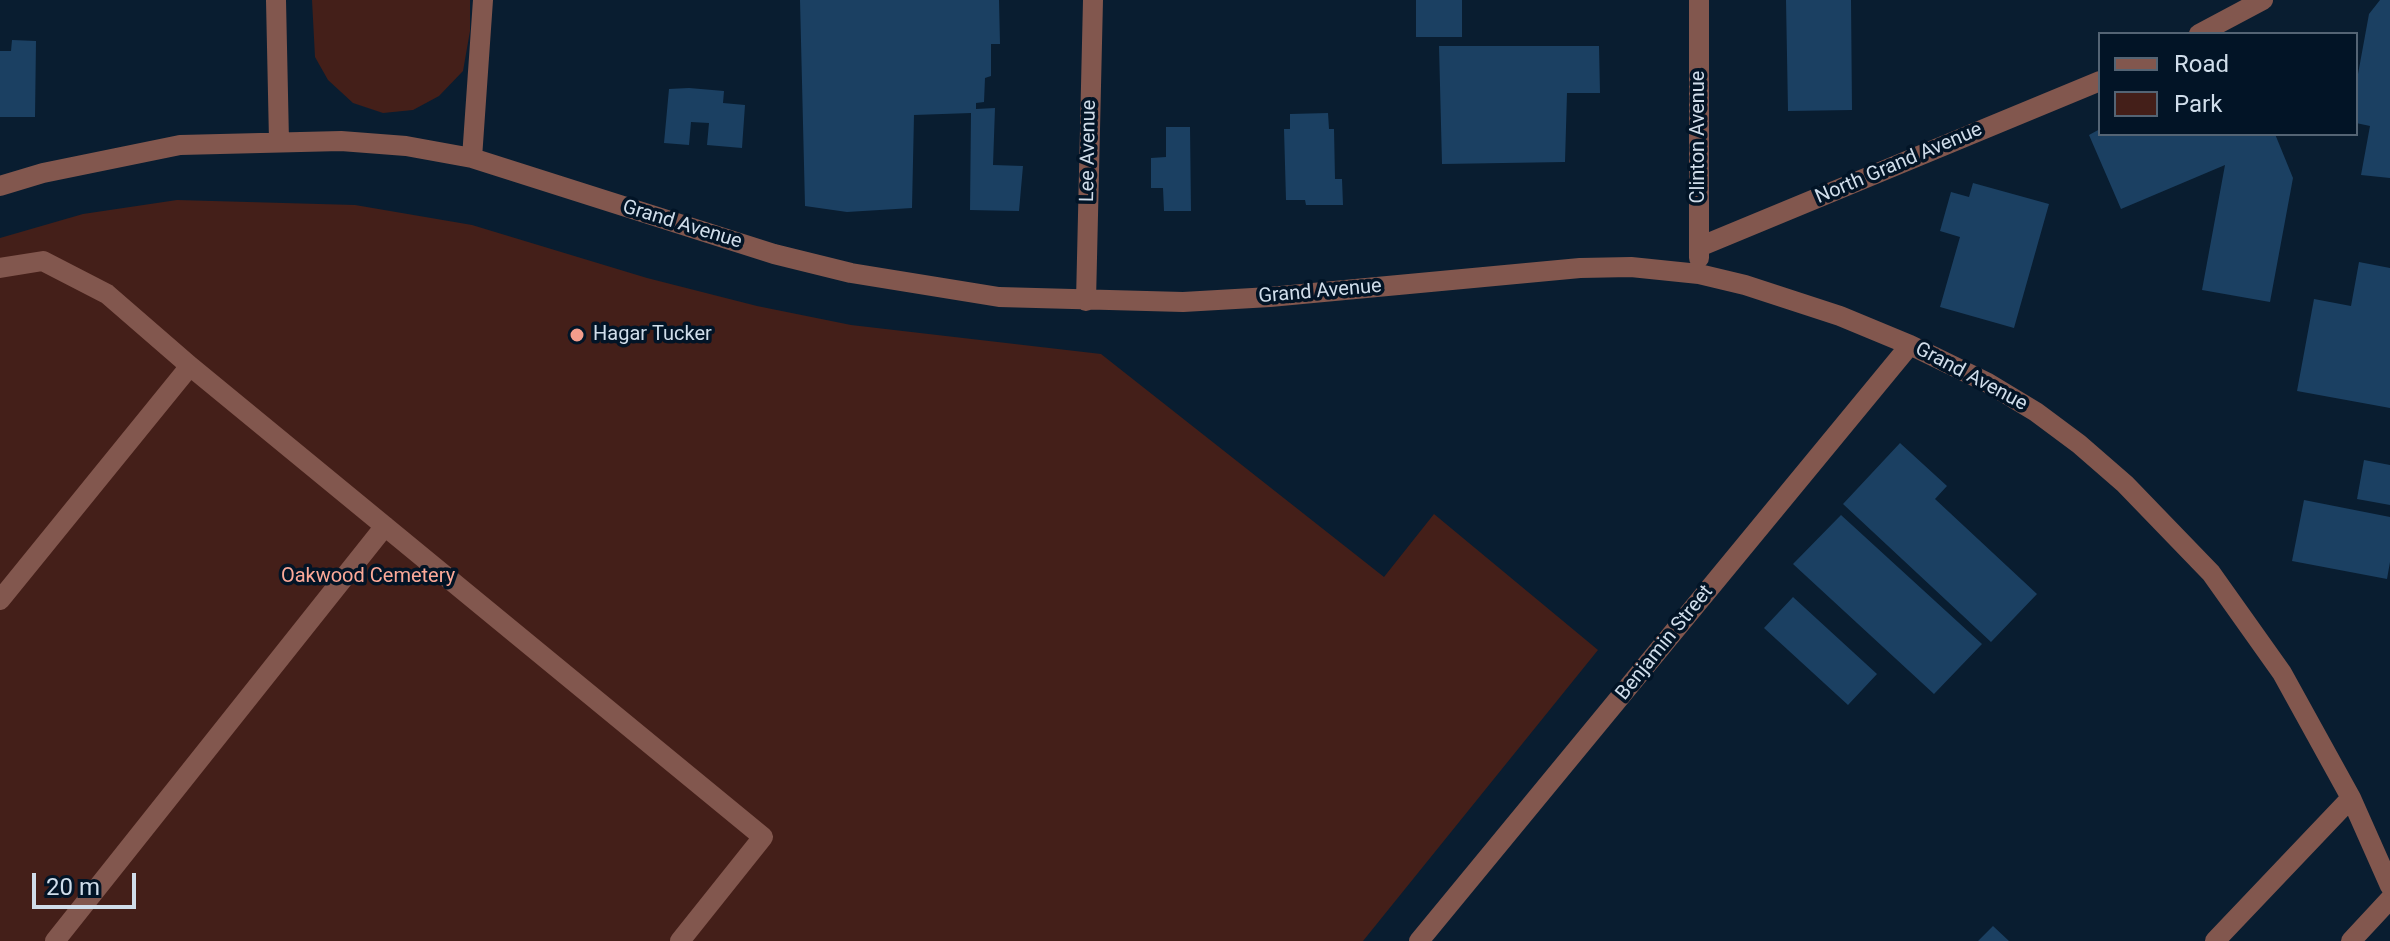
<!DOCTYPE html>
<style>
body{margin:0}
#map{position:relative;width:2390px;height:941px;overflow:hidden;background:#091d30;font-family:Roboto,sans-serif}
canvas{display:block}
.legend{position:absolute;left:2098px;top:32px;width:260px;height:104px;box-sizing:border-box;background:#021426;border:2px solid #546474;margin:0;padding:10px 14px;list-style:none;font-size:24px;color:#d0ddea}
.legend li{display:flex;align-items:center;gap:16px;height:40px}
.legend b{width:40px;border:2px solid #546474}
.scale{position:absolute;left:32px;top:873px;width:104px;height:36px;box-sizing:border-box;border:4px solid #d0ddea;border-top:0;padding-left:10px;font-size:24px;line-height:28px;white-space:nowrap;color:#d0ddea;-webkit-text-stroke:6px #021426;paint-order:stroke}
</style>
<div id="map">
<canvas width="2390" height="941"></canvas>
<ul class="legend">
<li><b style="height:10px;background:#82574e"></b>Road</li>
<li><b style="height:22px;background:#441f19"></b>Park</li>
</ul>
<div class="scale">20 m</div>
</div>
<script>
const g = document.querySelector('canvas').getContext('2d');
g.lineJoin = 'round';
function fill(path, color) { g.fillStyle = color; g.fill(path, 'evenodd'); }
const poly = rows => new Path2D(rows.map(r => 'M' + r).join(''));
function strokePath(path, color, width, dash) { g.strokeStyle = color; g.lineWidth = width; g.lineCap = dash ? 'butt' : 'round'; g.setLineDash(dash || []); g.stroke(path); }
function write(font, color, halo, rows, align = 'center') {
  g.font = font + ' Roboto,sans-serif'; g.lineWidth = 7; g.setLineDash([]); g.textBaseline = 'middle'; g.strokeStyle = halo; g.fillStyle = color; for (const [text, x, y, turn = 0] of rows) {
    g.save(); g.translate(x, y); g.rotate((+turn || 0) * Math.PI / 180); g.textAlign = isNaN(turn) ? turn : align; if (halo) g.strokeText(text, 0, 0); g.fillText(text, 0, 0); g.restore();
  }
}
fill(poly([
 [312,0,470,0,470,31,463,71,439,96,413,110,383,113,353,103,328,80,315,57],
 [177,200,355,205,472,225,647,278,757,306,851,325,1101,354,1384,577,1434,514,1598,650,1363,941,0,941,0,238,83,214]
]), '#441f19');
fill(poly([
 [800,0,999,0,1000,44,991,44,991,76,985,78,984,102,976,103,976,109,995,108,993,165,1023,166,1019,211,970,210,971,113,914,115,912,208,847,212,805,206],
 [1416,0,1462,0,1462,37,1416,37],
 [1786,0,1851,0,1852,110,1788,111],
 [2380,0,2390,0,2390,178,2361,175,2370,126,2356,123,2356,85,2369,14],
 [12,40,36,41,35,117,0,117,0,51,11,51],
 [1439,46,1599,46,1600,93,1567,93,1565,162,1442,164],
 [689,88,724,91,723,103,745,105,742,148,707,145,709,123,691,122,689,145,664,143,669,89],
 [1328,113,1329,129,1334,129,1335,179,1342,179,1343,205,1306,205,1305,200,1286,200,1284,129,1290,129,1290,114],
 [1166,127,1190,127,1191,211,1164,211,1163,188,1151,188,1151,158,1166,157],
 [2100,129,2100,134,2275,134,2293,178,2270,302,2202,290,2225,165,2121,209,2089,135],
 [1973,183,2049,204,2014,328,1940,307,1960,237,1940,231,1951,192,1969,197],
 [2359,262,2390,268,2390,408,2297,391,2314,299,2351,306],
 [1900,443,1947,486,1935,499,2037,594,1991,642,1843,504],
 [2364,460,2390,465,2390,505,2357,499],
 [2304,500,2390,517,2390,562,2387,579,2292,561],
 [1841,515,1982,644,1934,694,1793,564],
 [1793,597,1877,674,1848,705,1764,628],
 [1993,926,2009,941,1978,941]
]), '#1b4062');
strokePath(poly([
 [0,268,43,261,107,294,190,366,763,837,680,941],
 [0,600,190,366],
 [55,941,385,526],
 [2351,941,2390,899]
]), '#82574e', 20);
strokePath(poly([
 [276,0,279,141],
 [2199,34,2263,0],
 [472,158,483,0],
 [0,186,43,173,180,145,341,141,406,146,472,158,774,254,851,273,999,297,1183,302,1270,297,1580,268,1631,267,1699,274,1745,285,1840,316,1910,345,1988,383,2036,412,2079,444,2125,484,2211,573,2282,673,2351,798,2390,886],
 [1699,247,2100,81],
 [1699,258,1699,0],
 [1086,301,1093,0],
 [1419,941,1910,345],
 [2215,941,2351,798]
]), '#82574e', 20);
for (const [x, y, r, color] of [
 [577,335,8,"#f49d8c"]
]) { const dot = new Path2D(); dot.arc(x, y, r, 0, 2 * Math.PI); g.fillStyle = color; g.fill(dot); strokePath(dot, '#021426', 3); }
write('20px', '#d0ddea', '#021426', [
 ["Clinton Avenue",1699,137,-90],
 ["Lee Avenue",1089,151,-89],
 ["North Grand Avenue",1899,164,-23],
 ["Grand Avenue",682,225,17],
 ["Grand Avenue",1320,292,-5],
 ["Grand Avenue",1971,377,28],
 ["Benjamin Street",1665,643,-51]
]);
write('20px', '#d0ddea', '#021426', [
 ["Hagar Tucker",593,335]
], 'left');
write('20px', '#fca998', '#021426', [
 ["Oakwood Cemetery",368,577]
]);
</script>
